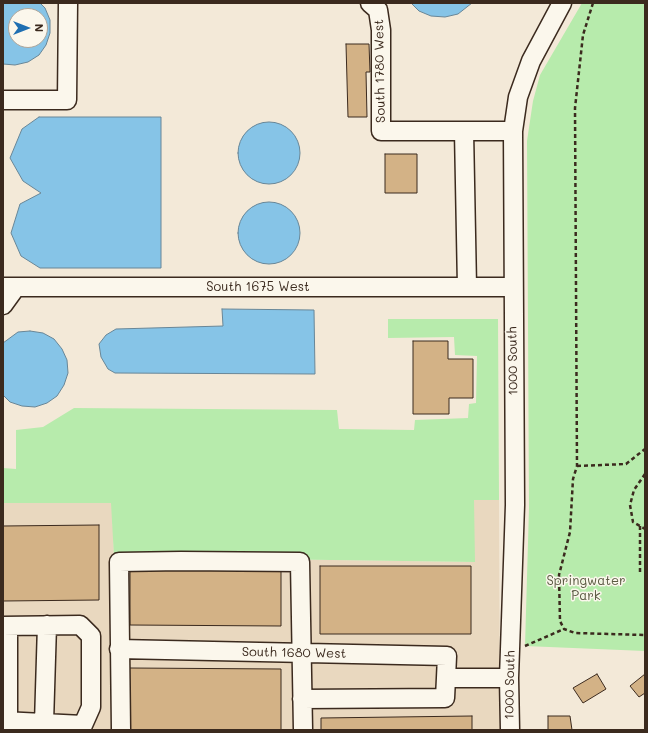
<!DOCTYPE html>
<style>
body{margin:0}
#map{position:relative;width:648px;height:733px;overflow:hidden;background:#f3e9d8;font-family:Mali,sans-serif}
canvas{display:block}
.frame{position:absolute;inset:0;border:4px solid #3b2a1e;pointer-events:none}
.north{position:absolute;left:8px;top:8px;width:40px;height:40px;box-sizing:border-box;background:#fbf7ec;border:1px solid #aea59a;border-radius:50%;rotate:90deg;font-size:11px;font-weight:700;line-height:16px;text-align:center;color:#3b2a1e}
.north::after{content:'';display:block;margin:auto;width:14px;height:18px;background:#1f6fb2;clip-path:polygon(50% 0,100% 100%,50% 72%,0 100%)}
</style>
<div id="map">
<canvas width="648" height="733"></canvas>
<div class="frame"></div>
<div class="north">N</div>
</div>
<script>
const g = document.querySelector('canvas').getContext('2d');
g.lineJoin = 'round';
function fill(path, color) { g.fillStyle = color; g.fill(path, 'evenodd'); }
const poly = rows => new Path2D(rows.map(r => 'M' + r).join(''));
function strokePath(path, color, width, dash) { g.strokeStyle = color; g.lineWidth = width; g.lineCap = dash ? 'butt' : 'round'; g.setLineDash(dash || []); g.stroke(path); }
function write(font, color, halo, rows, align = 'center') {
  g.font = font + ' Mali,sans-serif'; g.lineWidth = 3; g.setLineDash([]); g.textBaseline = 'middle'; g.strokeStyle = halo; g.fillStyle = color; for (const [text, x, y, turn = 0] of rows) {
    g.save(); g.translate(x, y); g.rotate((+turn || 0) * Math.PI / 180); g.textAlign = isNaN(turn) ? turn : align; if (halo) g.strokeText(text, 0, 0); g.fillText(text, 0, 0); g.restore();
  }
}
fill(poly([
 [474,500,499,500,500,730,3,730,3,503,112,502,114,557,474,562]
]), '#e9d8bf');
fill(poly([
 [582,3,645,3,645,651,525,646,529,508,527,141,533,101,540,75],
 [388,319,498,319,499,500,474,500,475,562,114,557,111,503,3,503,3,468,16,469,16,430,43,427,74,408,337,410,339,429,414,430,415,420,468,418,469,404,476,403,477,356,455,355,454,337,388,338]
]), '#b7ebac');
const water = poly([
 [3,3,40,3,45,8,50,20,50,33,46,45,39,55,28,62,15,65,3,64,3,3],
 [16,16,40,16,40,40,16,40,16,16],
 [411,3,472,3,458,14,445,17,431,16,419,11,411,3],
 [39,117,161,117,161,268,40,268,21,256,11,233,20,204,41,193,23,181,10,158,22,129,39,117],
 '238 153a31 31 0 1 1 62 0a31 31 0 1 1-62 0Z',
 '238 233a31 31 0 1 1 62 0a31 31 0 1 1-62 0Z',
 [222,309,314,310,315,374,115,373,108,369,101,357,99,344,106,335,116,329,223,326,222,309],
 [30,331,43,333,54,339,62,349,67,360,68,373,64,385,57,396,47,403,35,407,22,406,10,402,3,395,3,343,18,332,30,331]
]);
fill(water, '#86c4e7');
strokePath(water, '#688697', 1);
const building = poly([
 [346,44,369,44,370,72,366,72,367,117,348,117,346,44],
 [385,154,417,154,417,193,385,193,385,154],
 [413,341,448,341,448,359,473,359,473,398,449,398,449,414,413,414,413,341],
 [99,525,99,600,3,601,3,526,99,525],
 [130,566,281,567,281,626,130,625,130,566],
 [320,566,471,566,471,634,320,634,320,566],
 [129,668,281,669,281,730,129,730,129,668],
 [597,674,606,689,583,703,573,688,597,674],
 [645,674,645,693,639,697,630,686,645,674],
 [472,716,472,730,321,730,321,718,472,716],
 [548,716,570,716,572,730,548,730,548,716]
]);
fill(building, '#d3b286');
strokePath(building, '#3b2a1e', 1);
const minor = poly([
 [370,3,378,10,381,30,381,131,513,131],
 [3,100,67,100,68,3],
 [464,131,467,287],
 [3,287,512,287],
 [3,305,16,287],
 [3,626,80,625,91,636,91,707,83,725,3,721],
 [8,626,8,721],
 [119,649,447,656,446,678,509,678],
 [302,699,445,698,446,678],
 [44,723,47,625],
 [121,730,119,562,181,561,300,562,303,730],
 [510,730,509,678,515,505,513,131,518,97,531,61,562,3]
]);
strokePath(minor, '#3b2a1e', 21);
strokePath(poly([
 [593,3,583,35,575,108,577,466,573,479,570,532,559,575,560,621,564,629,575,633,645,635],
 [577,466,626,464,645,449],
 [645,474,634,490,630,505,633,522,645,529],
 [640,526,640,573],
 [525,646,564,629]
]), '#3b2a1e', 2.5, [4, 3]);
strokePath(minor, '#fbf7ec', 18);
write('13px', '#3b2a1e', '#fbf7ec', [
 ["South 1780 West",380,71,-91],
 ["South 1675 West",258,287],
 ["1000 South",513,361,-91],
 ["South 1680 West",294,653,1],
 ["1000 South",510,685,-89]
]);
write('13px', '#5a5a42', '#fbf7ec', [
 ["Springwater",586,581],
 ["Park",586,596]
]);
</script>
